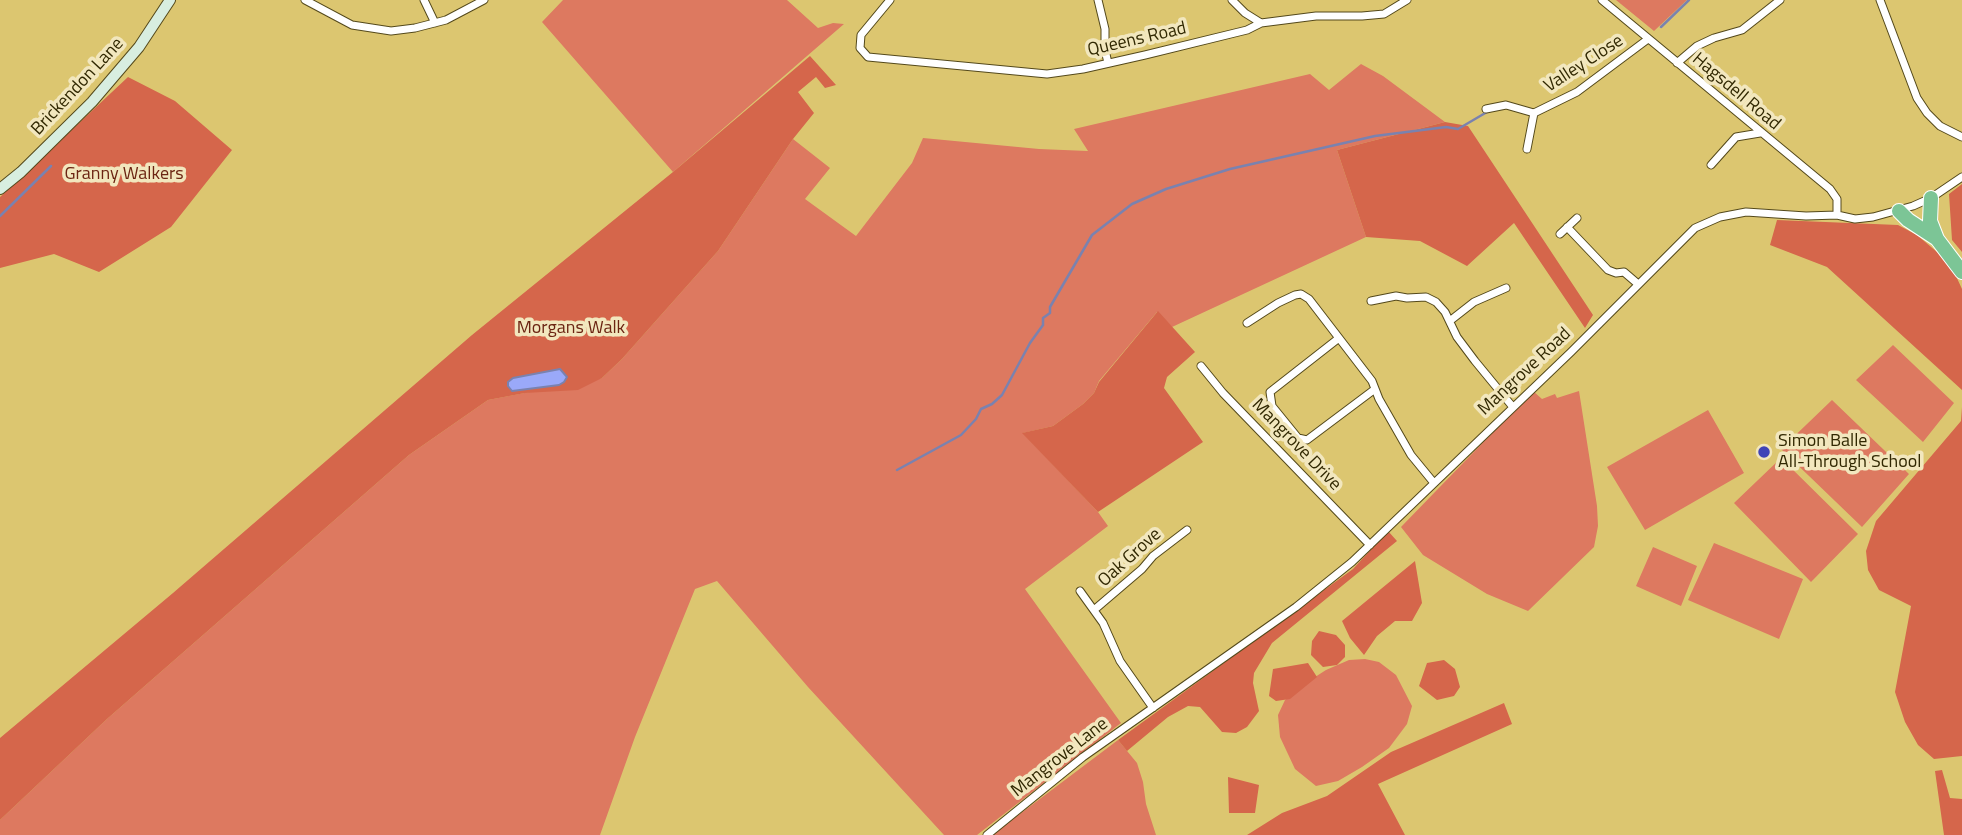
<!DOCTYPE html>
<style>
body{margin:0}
canvas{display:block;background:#dcc670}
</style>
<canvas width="1962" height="835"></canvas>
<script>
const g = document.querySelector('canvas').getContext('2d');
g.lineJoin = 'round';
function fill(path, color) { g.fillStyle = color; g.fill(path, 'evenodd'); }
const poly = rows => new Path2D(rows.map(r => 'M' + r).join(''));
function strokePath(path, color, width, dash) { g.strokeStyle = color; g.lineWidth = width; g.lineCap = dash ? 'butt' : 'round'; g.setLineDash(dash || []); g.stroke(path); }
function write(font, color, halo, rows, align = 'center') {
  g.font = font + ' "Titillium Web",sans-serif'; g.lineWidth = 7; g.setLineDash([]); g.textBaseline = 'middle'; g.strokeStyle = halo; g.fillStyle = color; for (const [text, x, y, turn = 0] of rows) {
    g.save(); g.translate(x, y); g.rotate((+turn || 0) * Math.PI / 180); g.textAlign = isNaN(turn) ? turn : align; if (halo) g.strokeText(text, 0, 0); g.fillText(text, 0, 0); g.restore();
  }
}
fill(poly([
 [563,0,787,0,818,28,833,23,844,24,673,172,542,22],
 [1616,0,1687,0,1654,31],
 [1361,64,1383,76,1445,122,1337,150,1366,237,1172,327,1157,312,1099,381,1094,393,1083,404,1053,426,1023,433,1098,512,1108,526,1025,589,1121,723,977,835,944,835,808,687,717,581,695,589,635,737,600,835,0,835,0,820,107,719,409,455,488,400,602,378,622,359,718,251,793,139,830,168,805,199,856,236,912,163,923,138,1039,149,1088,151,1074,129,1310,74,1329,90],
 [1893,345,1954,403,1923,442,1856,380],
 [1533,391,1542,399,1555,394,1557,398,1579,391,1597,506,1598,526,1594,547,1528,611,1487,594,1423,555,1401,527],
 [1832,400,1909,474,1862,527,1781,449],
 [1708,410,1744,473,1645,530,1607,467],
 [1781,458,1858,534,1811,582,1734,503],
 [1714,543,1803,579,1779,639,1688,600],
 [1653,547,1697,566,1681,606,1636,586],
 [1365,659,1379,662,1396,675,1412,706,1407,724,1389,748,1362,767,1338,781,1316,786,1295,769,1280,737,1278,715,1285,700,1301,686,1326,670,1349,660],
 [1118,740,1137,763,1143,782,1146,804,1156,835,992,835]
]), '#dd7960');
fill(poly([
 [810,56,836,85,825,88,816,77,798,92,814,113,793,139,718,251,622,359,602,378,578,390,525,393,488,400,409,455,107,719,0,820,0,738,173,593,472,335,673,172],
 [128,77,175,101,232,150,171,227,99,272,54,254,0,268,0,197],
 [1445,122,1468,126,1593,315,1585,328,1514,223,1467,266,1420,241,1366,237,1337,150],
 [1962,184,1962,252,1952,240,1949,194],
 [1777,220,1898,225,1917,235,1937,252,1956,276,1962,289,1962,390,1827,267,1770,245],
 [1158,311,1195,352,1167,377,1164,388,1203,442,1098,512,1022,433,1053,426,1083,404,1094,393,1099,382],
 [1962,407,1962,756,1934,759,1918,745,1905,722,1895,692,1911,606,1879,590,1868,570,1866,551,1876,521,1961,421],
 [1388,531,1397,541,1272,643,1254,673,1253,683,1259,711,1247,727,1236,733,1222,732,1200,707,1188,706,1168,717,1127,751,1118,740,1353,569],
 [1415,561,1422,603,1412,621,1395,621,1377,636,1364,655,1350,638,1342,621],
 [1319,631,1336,635,1345,645,1345,657,1337,665,1323,667,1311,655,1312,641],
 [1444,660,1455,669,1460,687,1454,696,1437,700,1419,686,1427,663],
 [1308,663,1317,677,1290,699,1276,701,1269,696,1273,669],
 [1504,703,1512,724,1378,784,1405,835,1247,835,1282,813,1327,796,1391,752],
 [1942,770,1950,798,1962,799,1962,835,1944,835,1935,771],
 [1228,777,1259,785,1255,813,1229,813]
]), '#d5664b');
const water = poly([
 [560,369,567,377,564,382,559,385,512,391,508,386,508,382,513,378,560,369]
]);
fill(water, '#9aa9f9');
strokePath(water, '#7a82af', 2);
strokePath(poly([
 [1661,27,1689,0],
 [0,216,51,166],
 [897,470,961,435,976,419,981,409,992,404,1002,395,1030,343,1043,325,1043,318,1050,313,1050,307,1092,235,1132,204,1166,189,1230,169,1375,136,1446,127,1458,129,1487,112]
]), '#7a82af', 2.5);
const street = poly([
 [305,0,352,25,391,31,415,28,446,20,484,0],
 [424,0,435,23],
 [890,0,861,35,860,48,868,57,1047,74,1083,69,1145,55,1247,30,1261,23,1316,16,1362,16,1384,14,1407,0],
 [1098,0,1105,29,1105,50,1108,63],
 [1232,0,1245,13,1261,23],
 [1602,0,1830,189,1837,199,1837,215],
 [1880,0,1917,98,1927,113,1940,126,1962,137],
 [1677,63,1697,46,1714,38,1742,30,1780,0],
 [1486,109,1506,105,1534,113,1577,92,1648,39],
 [1527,149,1534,113],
 [1711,165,1736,137,1760,133],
 [1567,227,1608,270,1616,273,1624,272,1638,284],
 [1560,234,1577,218],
 [1371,301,1396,296,1407,298,1426,297,1436,302,1445,312,1457,337,1475,361,1512,406],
 [1451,320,1474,302,1506,288],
 [1247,323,1278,303,1295,295,1301,294,1309,299,1372,381,1379,399,1411,455,1434,483],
 [1339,338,1270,392,1272,406,1298,438,1307,440,1375,389],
 [1201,366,1223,393,1370,545],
 [1080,591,1103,623,1120,661,1153,708],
 [1094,610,1142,569,1153,556,1187,530],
 [987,835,1083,757,1296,607,1352,562,1571,352,1695,228,1720,217,1746,212,1806,216,1837,215,1855,219,1873,217,1913,206,1931,198,1962,177]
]);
const secondary = poly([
 [0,189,21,172,92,102,139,47,170,0]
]);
const highway = poly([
 [1931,198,1930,221,1937,239,1962,272],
 [1899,211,1908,220,1937,239]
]);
strokePath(street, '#54491b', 9);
strokePath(secondary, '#54491b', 12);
strokePath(highway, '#fff', 16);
strokePath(street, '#fff', 7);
strokePath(secondary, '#d8eee0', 10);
strokePath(highway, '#7cc596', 14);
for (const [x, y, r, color] of [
 [1764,452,7,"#3f43b7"]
]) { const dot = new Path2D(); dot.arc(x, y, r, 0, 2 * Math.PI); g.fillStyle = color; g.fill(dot); strokePath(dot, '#f2e7be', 2.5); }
write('18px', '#312802', '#f2e7be', [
 ["Queens Road",1137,40,-13],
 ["Valley Close",1584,64,-33],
 ["Brickendon Lane",78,87,-47],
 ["Hagsdell Road",1736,92,40],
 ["Mangrove Road",1525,372,-43],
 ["Mangrove Drive",1296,445,46],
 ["Oak Grove",1130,558,-42],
 ["Mangrove Lane",1060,758,-38]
]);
write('18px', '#6b2412', '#f2e7be', [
 ["Granny Walkers",124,175],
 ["Morgans Walk",571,329]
]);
write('18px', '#312802', '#f2e7be', [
 ["Simon Balle",1778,442],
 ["All-Through School",1778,463]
], 'left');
</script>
